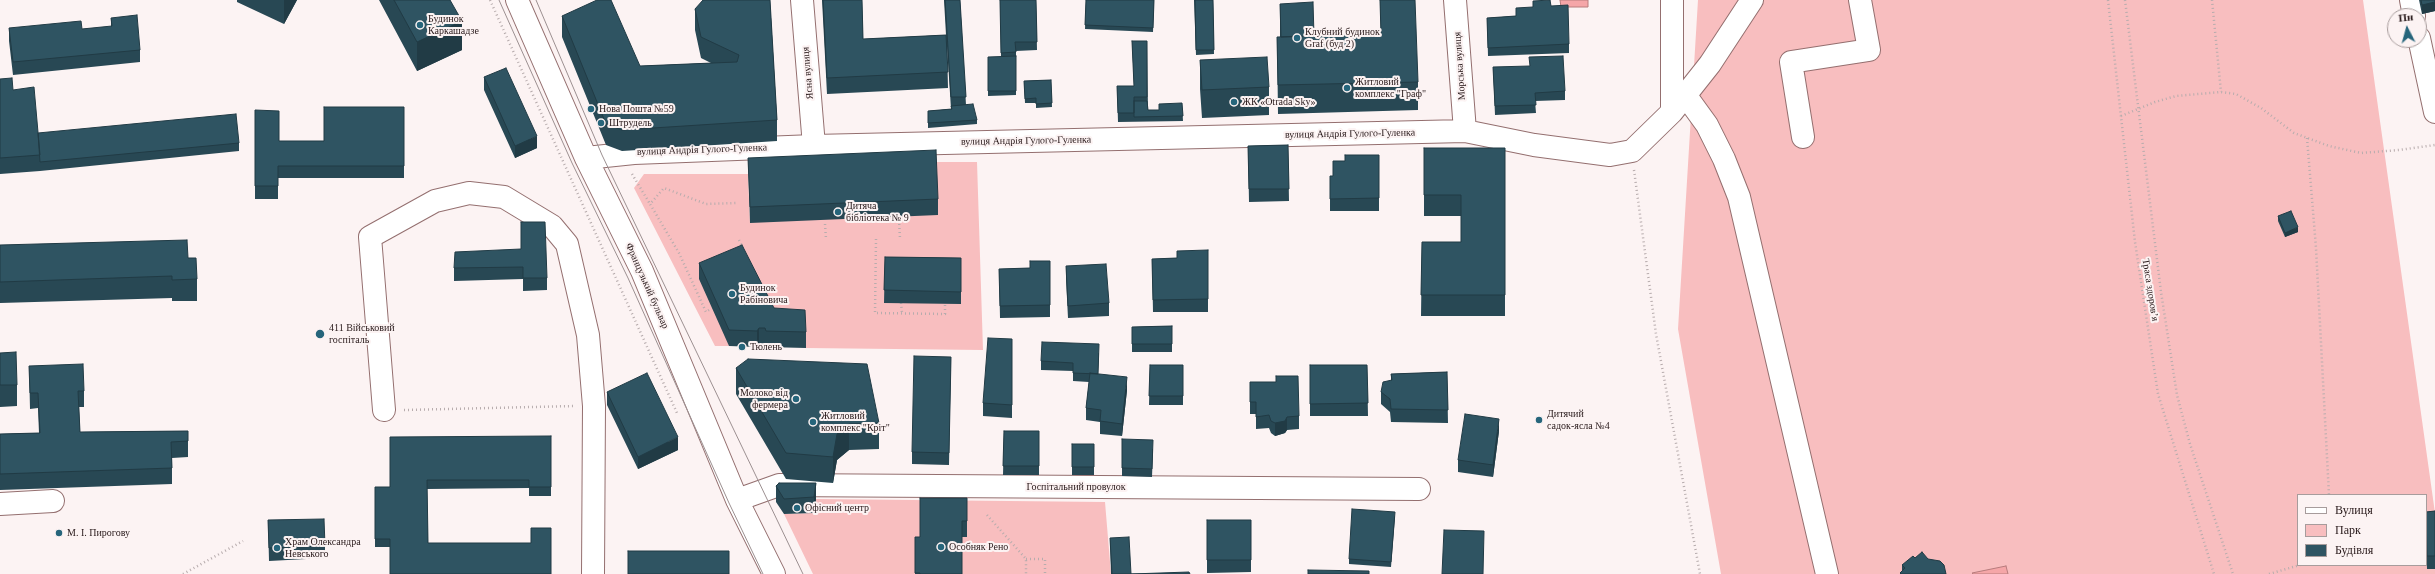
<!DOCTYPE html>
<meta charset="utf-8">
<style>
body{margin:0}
#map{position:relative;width:2435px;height:574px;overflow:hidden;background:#fcf3f3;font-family:Georgia,serif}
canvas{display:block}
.legend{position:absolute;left:2297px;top:494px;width:130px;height:72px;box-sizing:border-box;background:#fcf3f3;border:1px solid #a79c9c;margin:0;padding:5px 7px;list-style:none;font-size:12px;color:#28191a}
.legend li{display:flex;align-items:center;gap:8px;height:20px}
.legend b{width:20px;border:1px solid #a79c9c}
.north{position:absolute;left:2387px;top:8px;width:40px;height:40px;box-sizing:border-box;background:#fcf3f3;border:1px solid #a79c9c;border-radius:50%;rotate:354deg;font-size:11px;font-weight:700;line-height:16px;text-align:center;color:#28191a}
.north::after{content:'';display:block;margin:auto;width:14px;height:18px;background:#26657b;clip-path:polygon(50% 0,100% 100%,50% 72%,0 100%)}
</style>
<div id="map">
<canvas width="2435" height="574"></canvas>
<ul class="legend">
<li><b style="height:5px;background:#fff"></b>Вулиця</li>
<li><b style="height:11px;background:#f8bebf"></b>Парк</li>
<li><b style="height:11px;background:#2f5462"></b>Будівля</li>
</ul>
<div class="north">Пн</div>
</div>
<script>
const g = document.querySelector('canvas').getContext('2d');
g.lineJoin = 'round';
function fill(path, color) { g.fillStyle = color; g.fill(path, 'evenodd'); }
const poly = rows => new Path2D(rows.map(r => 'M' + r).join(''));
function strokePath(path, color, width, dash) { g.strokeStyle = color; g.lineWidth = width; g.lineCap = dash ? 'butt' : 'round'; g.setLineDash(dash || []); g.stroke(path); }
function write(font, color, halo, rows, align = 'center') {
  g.font = font + ' Georgia,serif'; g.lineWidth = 4; g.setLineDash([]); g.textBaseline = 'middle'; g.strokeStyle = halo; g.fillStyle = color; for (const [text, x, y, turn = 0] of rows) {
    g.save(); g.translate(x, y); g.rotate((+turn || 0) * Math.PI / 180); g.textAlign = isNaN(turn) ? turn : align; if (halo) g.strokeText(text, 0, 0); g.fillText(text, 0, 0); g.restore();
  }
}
fill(poly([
 [1698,0,2363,0,2435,513,2435,574,1721,574,1678,329],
 [2298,495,2426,495,2426,565,2298,565],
 [935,162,977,162,983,350,806,348,805,326,724,331,729,346,715,346,634,188,644,174,748,174,750,223],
 [816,499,1105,502,1111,574,813,574,784,514,814,513]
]), '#f8bebf');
const water = poly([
 [1560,0,1588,0,1588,7,1561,7,1560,0],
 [2006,566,2008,574,1973,574,1972,573,2006,566]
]);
fill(water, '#f5a6a8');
strokePath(water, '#b87c7d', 1);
const minor = poly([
 [517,0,586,158,642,271,737,500,774,574],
 [802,0,814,146],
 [1455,0,1465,131],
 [2411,0,2414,16],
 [2419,38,2435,112],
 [1686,96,1707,125,1724,159,1739,197,1827,574],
 [1672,112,1672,0],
 [1803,137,1791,62,1869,50,1860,0],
 [586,158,634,153,814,146,1465,131,1534,145,1610,155,1632,151,1672,112,1710,64,1752,0],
 [384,410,370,237,435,201,469,193,504,197,552,226,567,244,588,335,594,406,593,574],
 [737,500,779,485,1419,489],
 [0,504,53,501]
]);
strokePath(minor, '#946f6f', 24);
strokePath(poly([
 [490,0,677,413],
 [2108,0,2135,242,2158,394,2214,574],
 [2125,0,2161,292,2177,395,2190,444,2233,574],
 [2212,0,2221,92],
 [2121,116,2155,102,2176,96,2221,92,2236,94,2261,108,2294,133,2329,146,2361,153,2399,150,2435,145],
 [2307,138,2316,248,2329,495],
 [1634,170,1656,334,1700,574],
 [632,174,650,204],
 [899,220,900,239],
 [825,224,826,239],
 [876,239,875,313,945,314,945,304],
 [739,240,743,248],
 [901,303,902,313],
 [709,310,706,312,679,253,650,204,664,188,706,204,737,203],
 [404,410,575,406],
 [987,515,1026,559,1026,574],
 [1026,559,1045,559,1045,574],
 [183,574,243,541],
 [2269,574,2300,565]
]), '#b7acad', 2.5, [1, 3]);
strokePath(minor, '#fff', 22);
strokePath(poly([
 [499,0,572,163,628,278,729,503,763,574],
 [536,0,602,155,803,574]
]), '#9c9091', 1);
fill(poly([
 [237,0,297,0,284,24,237,2],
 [379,0,450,0,462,50,417,71],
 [770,0,777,120,777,141,622,151,606,145,562,37,562,16,640,66,711,63,701,58,695,30,695,9],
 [822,0,862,0,863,39,946,35,944,0,960,0,966,105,977,120,977,124,928,128,928,111,951,109,947,46,948,88,827,94],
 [1000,0,1036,0,1037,50,1016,51,1016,95,988,96,988,57,1001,57],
 [1086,0,1154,0,1153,32,1085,29],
 [1194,0,1213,0,1214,54,1196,55],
 [1380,0,1418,82,1418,110,1278,114,1277,37,1280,37,1280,4,1314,36,1381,34],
 [2419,0,2435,0,2435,11,2422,14],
 [1551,6,1569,44,1569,53,1488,56,1487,18,1516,16],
 [111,18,140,50,140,62,13,75,9,41,9,28,82,29,111,27],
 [1132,41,1147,41,1148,110,1159,110,1182,103,1183,121,1118,122,1117,86,1134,86],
 [1200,60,1269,87,1269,115,1202,118,1200,89],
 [1493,67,1565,91,1565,100,1535,101,1536,113,1495,115],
 [484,77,537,148,515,158,484,90],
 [0,79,13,90,38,133,239,143,239,151,40,171,0,174],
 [1051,80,1052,107,1036,108,1036,103,1025,103,1024,81],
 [404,107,404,178,278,178,278,199,255,199,255,110,279,141,324,141],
 [1288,145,1289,201,1249,202,1248,146],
 [1424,148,1505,148,1505,316,1421,316,1422,242,1461,242,1461,216,1424,216],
 [1379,155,1379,211,1330,211,1330,176,1333,176,1345,161],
 [748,158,938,199,938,215,750,223],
 [2278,216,2298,232,2285,237,2278,221],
 [0,245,188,258,197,279,197,301,172,301,172,298,0,303],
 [521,249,547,278,547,290,523,291,523,279,454,281,454,268],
 [1208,250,1208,312,1153,312,1152,259,1177,258],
 [885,257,961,258,961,304,884,303],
 [1050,261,1050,317,1000,318,999,269,1030,268],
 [699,263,774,308,806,332,806,348,766,347,765,344,759,344,757,347,729,346,699,279],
 [1066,266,1109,303,1109,316,1068,318,1066,279],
 [1172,326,1172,352,1132,352,1132,327],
 [1012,339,1012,418,983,416,983,403],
 [0,353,17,385,17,406,0,407],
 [1099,353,1098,374,1127,390,1122,436,1100,434,1100,422,1086,420,1086,408,1089,382,1073,381,1073,371,1041,370,1041,361],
 [951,357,949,465,912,464,912,452],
 [1150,365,1183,365,1183,405,1149,405],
 [1310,365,1367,365,1368,416,1310,416],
 [29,366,84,391,84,407,79,407,80,432,188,431,188,457,172,458,172,484,0,490,0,434,39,433,38,408,30,409],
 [736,368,879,423,879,449,849,450,837,460,833,483,786,479,736,394],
 [1447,372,1448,423,1391,422,1390,412,1381,404,1381,392,1391,380,1391,374],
 [1250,382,1299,416,1299,429,1287,430,1285,433,1275,436,1271,433,1269,428,1256,429,1256,414,1250,414],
 [607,392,678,450,638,469,607,405],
 [1004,431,1039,431,1039,475,1003,475],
 [1499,431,1493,477,1458,472,1458,460],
 [551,436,551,496,529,496,529,488,427,489,428,543,551,574,390,547,375,547,375,495,390,487],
 [1122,439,1153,449,1152,477,1122,476],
 [1072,444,1094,444,1094,475,1072,475],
 [816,483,816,499,814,513,784,514,776,502,776,486],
 [967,498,967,537,962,537,962,574,915,574,915,537,920,537],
 [2435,511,2435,569,2427,569,2426,538,2426,512],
 [1395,516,1391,567,1349,564,1349,559],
 [268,520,325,546,325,558,269,561],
 [1207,520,1251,520,1251,572,1207,573],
 [1110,538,1131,574,1190,574,1111,574],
 [1915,558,1946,574,1900,574,1900,573,1902,571,1902,565]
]), '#284854');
fill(poly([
 [284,0,297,0,284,24],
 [2435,2,2435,11,2422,14,2422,5],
 [462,21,462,50,417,71,417,42],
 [537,136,537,148,515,158,515,146],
 [2298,227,2298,232,2285,237,2285,233],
 [759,328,759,344,757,347,757,331],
 [1127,377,1127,390,1122,436,1122,424],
 [1287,417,1287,430,1285,433,1275,436,1275,423],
 [1499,419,1499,431,1493,477,1493,465],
 [849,424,849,450,837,460,833,483,833,457,837,434],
 [678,437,678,450,638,469,638,457],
 [816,483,816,499,814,513,814,497]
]), '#213b45');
const building = poly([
 [394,0,450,0,462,21,417,42,394,0],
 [597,0,611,0,640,66,737,62,739,55,701,37,695,9,703,0,770,0,777,120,622,130,606,124,562,16,597,0],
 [823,0,862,0,863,39,946,35,948,72,827,78,823,0],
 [945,0,960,0,966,97,951,97,945,0],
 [1000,0,1036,0,1037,42,1015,42,1016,52,1001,53,1000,0],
 [1086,0,1154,0,1153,28,1085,25,1086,0],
 [1195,0,1213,0,1214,50,1196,50,1195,0],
 [1380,0,1415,0,1418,82,1278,85,1277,37,1381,34,1380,0],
 [1550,0,1551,6,1568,5,1569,44,1488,48,1487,18,1516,16,1516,8,1533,7,1533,1,1550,0],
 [2421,0,2435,0,2435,2,2422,5,2421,0],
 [1313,2,1314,36,1281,37,1280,4,1313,2],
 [137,15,140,50,13,62,9,28,81,21,82,29,112,26,111,18,137,15],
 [1132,41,1147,41,1147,97,1134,97,1134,113,1118,113,1117,86,1134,86,1132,41],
 [1016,56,1016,91,988,91,988,57,1016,56],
 [1563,56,1565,91,1535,93,1536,105,1495,106,1493,67,1530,66,1529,57,1563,56],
 [1267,57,1269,87,1202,90,1200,60,1267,57],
 [506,68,537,136,515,146,484,77,506,68],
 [12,78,13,90,34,87,40,155,0,158,0,79,12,78],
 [1051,80,1052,103,1036,104,1036,98,1025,99,1024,81,1051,80],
 [1134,101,1147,101,1148,110,1159,110,1159,104,1182,103,1183,116,1134,117,1134,101],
 [973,104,977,120,928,123,928,111,952,109,951,106,973,104],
 [324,107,404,107,404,166,278,166,278,186,255,186,255,110,279,111,279,141,324,141,324,107],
 [236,114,239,143,40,162,38,133,236,114],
 [1288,145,1289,189,1249,189,1248,146,1288,145],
 [1424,148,1505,148,1505,295,1421,295,1422,242,1461,242,1461,195,1424,195,1424,148],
 [936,150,938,199,750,207,748,158,936,150],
 [1345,155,1379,155,1379,198,1330,199,1330,176,1333,176,1333,161,1345,161,1345,155],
 [2291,211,2298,227,2285,233,2278,216,2291,211],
 [521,222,545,222,547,278,523,278,523,267,454,268,455,252,521,249,521,222],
 [187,240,188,258,196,258,197,279,172,280,172,276,0,282,0,245,187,240],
 [742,245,774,308,805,310,806,332,766,331,765,328,759,328,757,331,729,330,699,263,742,245],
 [1208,250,1208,299,1153,300,1152,259,1177,258,1177,251,1208,250],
 [885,257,961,258,961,292,884,290,885,257],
 [1030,261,1050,261,1050,305,1000,306,999,269,1030,268,1030,261],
 [1106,264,1109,303,1068,306,1066,266,1106,264],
 [1172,326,1172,344,1132,344,1132,327,1172,326],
 [988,338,1012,339,1012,405,983,403,988,338],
 [1042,342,1099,344,1098,374,1073,373,1073,363,1041,361,1042,342],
 [16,352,17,385,0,385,0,353,16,352],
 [914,356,951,357,949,453,912,452,914,356],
 [748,359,867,364,879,423,849,424,837,434,833,457,786,453,736,368,748,359],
 [83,364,84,391,78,391,80,432,188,431,188,441,171,442,172,468,0,474,0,434,40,433,38,393,30,393,29,366,83,364],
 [1150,365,1183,365,1183,396,1149,396,1150,365],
 [1310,365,1367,365,1368,403,1310,404,1310,365],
 [1447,372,1448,410,1391,409,1390,399,1381,392,1383,382,1392,380,1391,374,1447,372],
 [647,373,678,437,638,457,607,392,647,373],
 [1090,373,1127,377,1122,424,1100,421,1101,410,1086,408,1090,373],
 [1276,376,1298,376,1299,416,1287,417,1285,421,1275,423,1271,421,1269,415,1256,417,1256,402,1250,402,1250,382,1276,382,1276,376],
 [1465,414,1499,419,1493,465,1458,460,1465,414],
 [1004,431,1039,431,1039,466,1003,466,1004,431],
 [551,436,551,487,529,487,529,480,427,480,428,543,531,543,531,528,551,528,551,574,390,574,390,539,375,539,375,487,390,487,390,437,551,436],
 [1122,439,1153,440,1152,469,1122,468,1122,439],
 [1072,444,1094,444,1094,467,1072,467,1072,444],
 [779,483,816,483,814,497,784,499,776,486,779,483],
 [920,498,967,498,967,521,962,521,962,574,920,574,920,573,915,573,915,537,920,537,920,498],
 [1352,509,1395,512,1391,562,1349,559,1352,509],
 [2435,511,2435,556,2427,556,2426,512,2435,511],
 [324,519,325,546,269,548,268,520,324,519],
 [1207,520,1251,520,1251,560,1207,560,1207,520],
 [1444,530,1484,531,1483,574,1442,574,1444,530],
 [1129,537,1131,574,1189,572,1190,574,1112,574,1110,538,1129,537],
 [628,551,729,551,729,574,628,574,628,551],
 [1922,552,1928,559,1940,561,1944,565,1946,574,1901,574,1900,573,1905,568,1902,565,1913,556,1915,558,1922,552],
 [1308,570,1369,571,1369,574,1308,574,1308,570]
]);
fill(building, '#2f5462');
strokePath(building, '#213b45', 1);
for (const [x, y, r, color] of [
 [420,25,4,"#26657b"],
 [1297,38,4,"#26657b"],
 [1347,88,4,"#26657b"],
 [1234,102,4,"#26657b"],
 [591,109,4,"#26657b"],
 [601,123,4,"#26657b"],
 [838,212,4,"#26657b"],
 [732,294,4,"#26657b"],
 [320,334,5,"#26657b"],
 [742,347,4,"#26657b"],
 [796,399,4,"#26657b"],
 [1539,420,4,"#26657b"],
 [813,422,4,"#26657b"],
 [797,508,4,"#26657b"],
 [59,533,4,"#26657b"],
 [941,547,4,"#26657b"],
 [277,548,4,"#26657b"]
]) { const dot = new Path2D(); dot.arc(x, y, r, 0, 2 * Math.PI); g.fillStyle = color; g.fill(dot); strokePath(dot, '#fcf3f3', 1.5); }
write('10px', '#28191a', '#fcf3f3', [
 ["Будинок",428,19],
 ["Каркашадзе",428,31],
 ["Клубний будинок",1305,32],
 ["Graf (буд 2)",1305,44],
 ["Житловий",1355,82],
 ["комплекс \"Граф\"",1355,94],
 ["ЖК «Otrada Sky»",1242,102],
 ["Нова Пошта №59",599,109],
 ["Штрудель",609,123],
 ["Дитяча",846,206],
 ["бібліотека № 9",846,218],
 ["Будинок",740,288],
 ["Рабіновича",740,300],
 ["411 Військовий",329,328],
 ["госпіталь",329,340],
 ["Тюлень",750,347],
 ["Молоко від",788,393,"right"],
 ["фермера",788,405,"right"],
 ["Дитячий",1547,414],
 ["садок-ясла №4",1547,426],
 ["Житловий",821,416],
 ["комплекс \"Кріт\"",821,428],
 ["Офісний центр",805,508],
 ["М. І. Пирогову",67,533],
 ["Храм Олександра",285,542],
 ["Невського",285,554],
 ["Особняк Рено",949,547]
], 'left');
write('10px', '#28191a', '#fcf3f3', [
 ["Морська вулиця",1460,66,-94],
 ["Ясна вулиця",808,73,-95],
 ["вулиця Андрія Гулого-Гуленка",1350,134,-1],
 ["вулиця Андрія Гулого-Гуленка",1026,141,-1],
 ["вулиця Андрія Гулого-Гуленка",702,150,-2],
 ["Французький бульвар",647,286,66],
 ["Траса здоров’я",2150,290,81],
 ["Госпітальний провулок",1076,487]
]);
</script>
